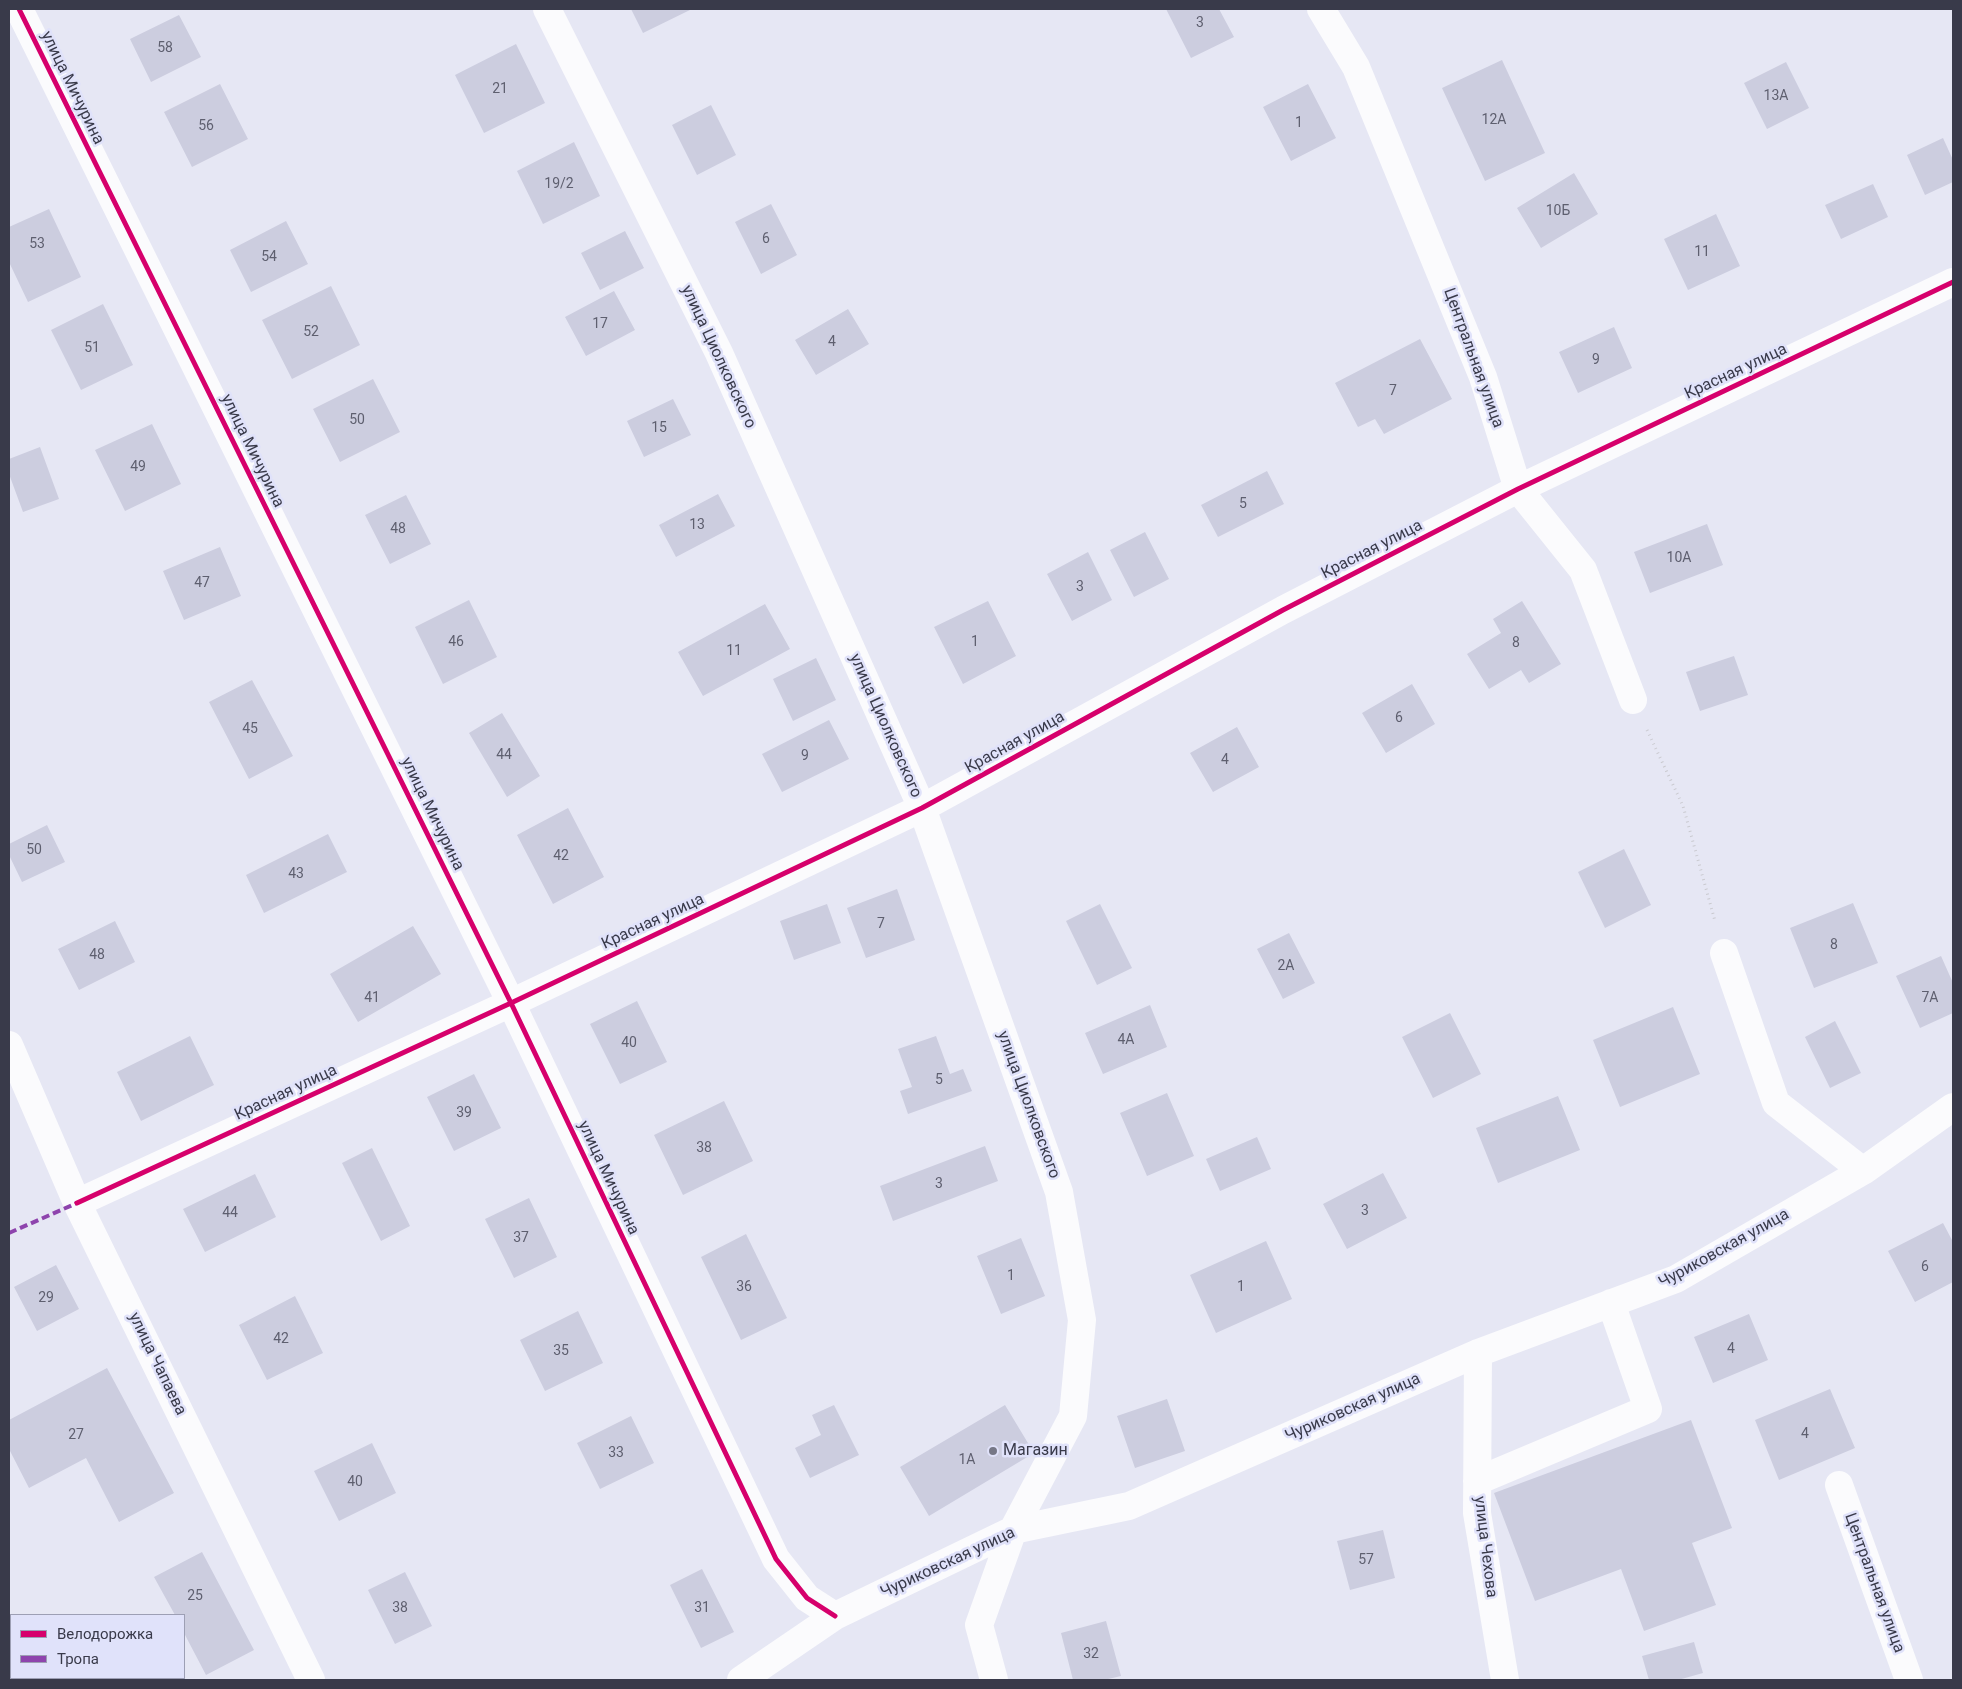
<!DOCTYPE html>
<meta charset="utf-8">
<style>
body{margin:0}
#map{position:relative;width:1962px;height:1689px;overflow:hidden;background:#e6e7f4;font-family:Roboto,sans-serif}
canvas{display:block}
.frame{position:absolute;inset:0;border:10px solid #393a4a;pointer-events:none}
.legend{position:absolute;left:10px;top:1614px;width:175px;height:65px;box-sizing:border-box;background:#e0e2fa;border:1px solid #9d9fb4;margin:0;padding:6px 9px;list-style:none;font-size:15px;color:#393a4a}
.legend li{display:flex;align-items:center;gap:10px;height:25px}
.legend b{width:25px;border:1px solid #9d9fb4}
</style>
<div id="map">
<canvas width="1962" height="1689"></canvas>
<div class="frame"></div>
<ul class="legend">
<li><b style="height:6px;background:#d6006c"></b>Велодорожка</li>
<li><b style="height:6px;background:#8e44ad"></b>Тропа</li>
</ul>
</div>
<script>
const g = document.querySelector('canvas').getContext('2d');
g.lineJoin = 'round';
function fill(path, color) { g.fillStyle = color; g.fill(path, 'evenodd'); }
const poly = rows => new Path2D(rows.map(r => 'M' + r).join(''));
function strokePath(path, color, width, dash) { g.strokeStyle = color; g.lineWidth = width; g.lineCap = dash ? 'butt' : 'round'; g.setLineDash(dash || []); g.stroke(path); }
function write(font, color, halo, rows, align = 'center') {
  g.font = font + ' Roboto,sans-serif'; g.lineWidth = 5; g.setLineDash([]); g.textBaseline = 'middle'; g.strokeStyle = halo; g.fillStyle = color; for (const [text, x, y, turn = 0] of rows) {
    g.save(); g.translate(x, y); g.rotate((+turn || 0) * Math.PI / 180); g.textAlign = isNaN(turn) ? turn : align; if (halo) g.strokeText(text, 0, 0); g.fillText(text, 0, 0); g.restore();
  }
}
fill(poly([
 [631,9,692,9,643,33],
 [1166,9,1219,9,1234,37,1191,58],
 [179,15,201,57,151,82,130,39],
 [516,44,545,103,484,133,455,75],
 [1502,60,1545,153,1485,181,1442,88],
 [1786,62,1809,108,1767,129,1744,83],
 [220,84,248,139,192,167,164,112],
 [1308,84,1336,138,1291,161,1263,107],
 [711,105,736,155,697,175,672,125],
 [1943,138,1953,160,1953,182,1925,195,1907,155],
 [574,142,600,196,543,224,517,171],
 [1574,173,1598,214,1541,248,1517,208],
 [1873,184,1888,217,1841,239,1825,205],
 [771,204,797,255,761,274,735,222],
 [49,209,81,277,28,302,9,262,9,227],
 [1716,214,1740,266,1688,290,1664,239],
 [286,221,308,264,251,292,230,250],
 [625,231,644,268,600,290,581,253],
 [331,286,360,345,292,379,262,320],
 [614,291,635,330,586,356,565,317],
 [103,304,133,365,81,390,51,330],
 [848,309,869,344,816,375,795,340],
 [1614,327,1632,368,1578,393,1559,352],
 [1420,339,1452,399,1384,434,1375,419,1358,427,1335,383],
 [373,379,400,432,340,462,313,409],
 [673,399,691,435,644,457,627,421],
 [152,424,181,484,125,511,95,450],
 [40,447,59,499,23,512,9,474,9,459],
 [1267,471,1284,504,1218,537,1201,505],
 [718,494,735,526,676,557,659,525],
 [406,495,431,544,390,564,365,515],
 [1707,524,1723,565,1650,593,1634,552],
 [1145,532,1169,579,1134,597,1110,550],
 [220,547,241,596,184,620,163,571],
 [1088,552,1112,600,1072,621,1047,574],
 [469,600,497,657,443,684,415,627],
 [988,601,1016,656,963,684,934,627],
 [1522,601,1561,664,1529,683,1521,670,1489,689,1467,654,1501,633,1493,619],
 [765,604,790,649,703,696,678,652],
 [1734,656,1748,695,1700,711,1686,672],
 [816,658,836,700,793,721,773,679],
 [252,680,293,756,249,779,209,702],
 [1412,684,1435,724,1386,753,1362,713],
 [502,713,540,776,507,797,469,733],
 [829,720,849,759,782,792,762,754],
 [1237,727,1259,767,1213,792,1190,753],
 [568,808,604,877,553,904,517,835],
 [47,825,65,862,22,882,9,855,9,844],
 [328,834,347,872,264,913,246,875],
 [1624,849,1651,905,1605,928,1578,872],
 [897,889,915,940,866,958,847,908],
 [1853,903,1878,963,1814,988,1790,928],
 [827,904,841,943,794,960,780,921],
 [1100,904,1132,968,1097,985,1066,921],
 [115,921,135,962,79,990,58,949],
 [413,926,441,974,358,1022,330,974],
 [1289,933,1315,983,1283,999,1257,949],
 [1941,956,1953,983,1953,1013,1920,1028,1896,976],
 [637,1001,667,1062,620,1084,590,1024],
 [1150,1005,1167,1047,1103,1074,1085,1033],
 [1673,1007,1700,1074,1620,1107,1593,1040],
 [1450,1013,1481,1074,1433,1098,1402,1037],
 [1835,1021,1861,1073,1830,1088,1805,1037],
 [190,1036,214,1085,141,1121,117,1072],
 [936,1036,950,1074,963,1069,972,1091,908,1114,900,1091,912,1087,898,1049],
 [474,1074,501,1128,454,1151,427,1097],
 [1167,1093,1194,1156,1147,1176,1120,1113],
 [1558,1096,1580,1150,1498,1183,1476,1128],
 [724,1101,753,1161,683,1195,654,1135],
 [1257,1137,1271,1169,1220,1191,1206,1159],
 [985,1146,998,1181,893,1221,880,1186],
 [372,1148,410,1226,381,1241,342,1163],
 [1383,1173,1407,1218,1347,1249,1323,1204],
 [255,1174,276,1217,205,1252,183,1209],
 [529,1198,557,1257,514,1278,485,1219],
 [1943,1223,1953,1242,1953,1282,1915,1302,1888,1251],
 [746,1234,787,1318,741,1340,701,1257],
 [1021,1238,1045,1296,1001,1314,977,1256],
 [1266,1241,1292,1299,1216,1333,1190,1275],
 [56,1265,79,1309,37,1331,14,1287],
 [295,1296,323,1353,267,1380,239,1325],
 [578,1311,603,1363,545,1391,520,1340],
 [1749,1314,1768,1360,1713,1383,1694,1337],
 [107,1368,174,1493,119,1522,86,1458,29,1488,9,1449,9,1420],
 [1830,1389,1855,1448,1779,1480,1755,1420],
 [1167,1399,1185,1451,1135,1468,1117,1416],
 [834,1405,859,1455,810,1478,795,1448,821,1435,812,1415],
 [1005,1405,1034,1453,929,1516,900,1467],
 [631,1416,654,1463,600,1489,577,1443],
 [1691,1420,1732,1528,1692,1543,1716,1605,1644,1631,1621,1569,1535,1601,1494,1493],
 [372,1443,396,1493,339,1521,314,1471],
 [1383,1530,1395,1578,1350,1590,1337,1541],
 [202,1552,254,1650,206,1675,184,1633,184,1615,175,1615,154,1577],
 [702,1569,734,1632,701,1648,670,1585],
 [405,1572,432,1626,395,1644,368,1590],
 [1106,1621,1121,1676,1104,1680,1073,1680,1061,1633],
 [1694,1642,1703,1673,1678,1680,1649,1680,1642,1656]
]), '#cccddf');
strokePath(poly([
 [1647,730,1683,806,1715,921]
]), '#cacad0', 3, [1, 4]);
strokePath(poly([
 [19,9,511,1003,776,1559,807,1598,835,1616],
 [547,9,719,353,922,808,1059,1192,1082,1320,1073,1416,1013,1530,979,1625,994,1680],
 [1321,9,1356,67,1483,377,1518,489,1583,570,1633,700],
 [1724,953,1776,1103,1863,1171],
 [9,1045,77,1203,311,1680],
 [77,1203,511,1003,922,808,1283,610,1518,489,1953,282],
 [1478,1353,1477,1513,1505,1680],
 [1477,1481,1648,1409,1611,1303],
 [1839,1485,1909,1680],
 [741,1680,835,1616,1013,1530,1129,1506,1478,1353,1676,1279,1863,1171,1953,1107]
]), '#fbfbfd', 28);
strokePath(poly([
 [9,1233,77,1203]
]), '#8e44ad', 4, [8, 4]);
strokePath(poly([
 [19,9,511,1003,776,1559,807,1598,835,1616],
 [77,1203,511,1003,922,808,1283,610,1518,489,1953,282]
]), '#d6006c', 5);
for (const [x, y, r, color] of [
 [993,1451,5,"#767786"]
]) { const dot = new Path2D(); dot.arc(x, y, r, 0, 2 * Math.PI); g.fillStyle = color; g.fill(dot); strokePath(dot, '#e0e2fa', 2); }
write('14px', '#5e5f6f', null, [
 ["3",1200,23],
 ["58",165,48],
 ["21",500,89],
 ["13А",1776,96],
 ["12А",1494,120],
 ["1",1299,123],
 ["56",206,126],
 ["19/2",559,184],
 ["10Б",1558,211],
 ["6",766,239],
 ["53",37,244],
 ["11",1702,252],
 ["54",269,257],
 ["17",600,324],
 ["52",311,332],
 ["4",832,342],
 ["51",92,348],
 ["9",1596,360],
 ["7",1393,391],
 ["50",357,420],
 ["15",659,428],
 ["49",138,467],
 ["5",1243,504],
 ["13",697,525],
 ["48",398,529],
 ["10А",1679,558],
 ["47",202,583],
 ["3",1080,587],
 ["46",456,642],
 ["1",975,642],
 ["8",1516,643],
 ["11",734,651],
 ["6",1399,718],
 ["45",250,729],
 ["44",504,755],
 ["9",805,756],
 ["4",1225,760],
 ["50",34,850],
 ["42",561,856],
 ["43",296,874],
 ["7",881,924],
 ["8",1834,945],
 ["48",97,955],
 ["2А",1286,966],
 ["41",372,998],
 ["7А",1930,998],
 ["4А",1126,1040],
 ["40",629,1043],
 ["5",939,1080],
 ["39",464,1113],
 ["38",704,1148],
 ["3",939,1184],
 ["3",1365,1211],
 ["44",230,1213],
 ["37",521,1238],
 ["6",1925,1267],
 ["1",1011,1276],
 ["36",744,1287],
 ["1",1241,1287],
 ["29",46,1298],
 ["42",281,1339],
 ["4",1731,1349],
 ["35",561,1351],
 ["4",1805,1434],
 ["27",76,1435],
 ["33",616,1453],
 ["1А",967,1460],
 ["40",355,1482],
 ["57",1366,1560],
 ["25",195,1596],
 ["38",400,1608],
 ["31",702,1608],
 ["32",1091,1654]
]);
write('16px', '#393a4a', '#e0e2fa', [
 ["улица Мичурина",72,88,64],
 ["улица Циолковского",718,357,65],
 ["Центральная улица",1473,358,70],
 ["Красная улица",1736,372,-25],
 ["улица Мичурина",252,451,64],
 ["Красная улица",1372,550,-27],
 ["улица Циолковского",885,726,66],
 ["Красная улица",1015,743,-29],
 ["улица Мичурина",432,814,64],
 ["Красная улица",653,922,-25],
 ["Красная улица",286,1093,-25],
 ["улица Циолковского",1028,1105,70],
 ["улица Мичурина",608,1178,65],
 ["Чуриковская улица",1724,1249,-29],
 ["улица Чапаева",157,1364,64],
 ["Чуриковская улица",1353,1408,-24],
 ["улица Чехова",1485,1547,83],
 ["Чуриковская улица",948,1563,-25],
 ["Центральная улица",1874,1583,70]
]);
write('16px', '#393a4a', '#e0e2fa', [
 ["Магазин",1003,1451]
], 'left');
</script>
